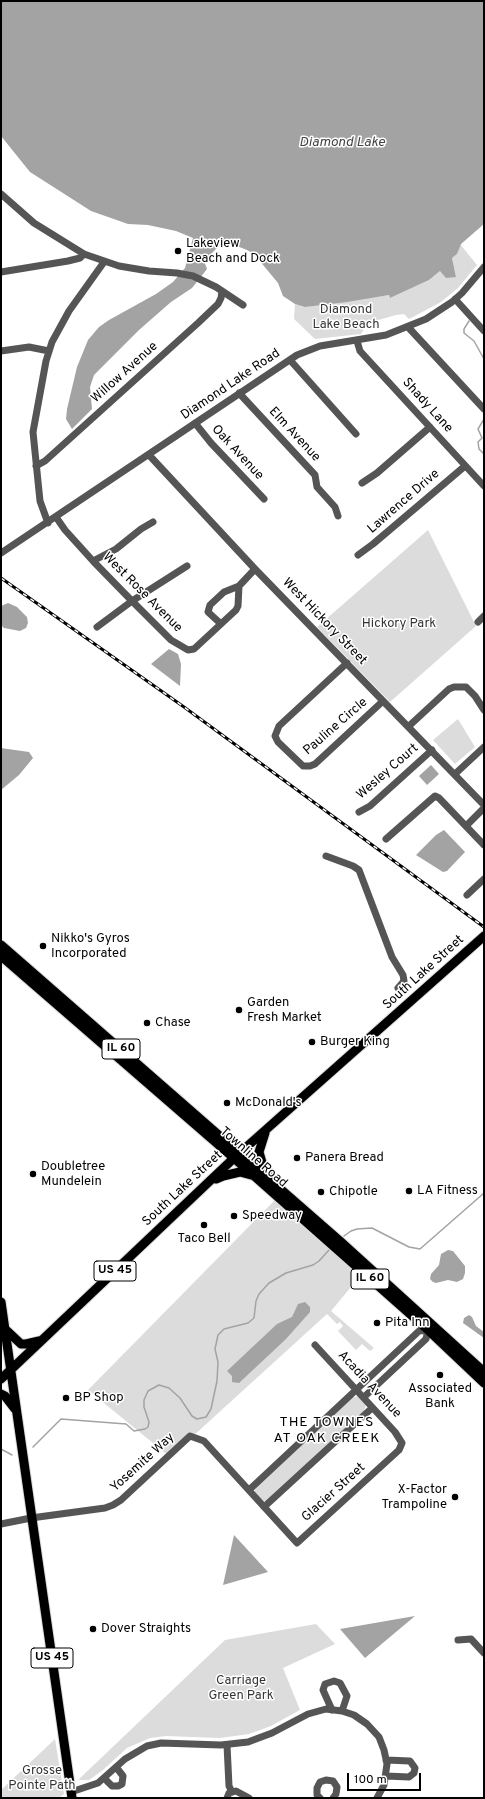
<!DOCTYPE html>
<style>
body{margin:0}
#map{position:relative;width:485px;height:1799px;overflow:hidden;background:#fff;font-family:Overpass,sans-serif}
canvas{display:block}
.frame{position:absolute;inset:0;border:2px solid #000;pointer-events:none}
.scale{position:absolute;left:347px;top:1773px;width:74px;height:18px;box-sizing:border-box;border:2px solid #000;border-top:0;padding-left:5px;font-size:12px;line-height:14px;white-space:nowrap;color:#000;-webkit-text-stroke:3px #fff;paint-order:stroke}
</style>
<div id="map">
<canvas width="485" height="1799"></canvas>
<div class="frame"></div>
<div class="scale">100 m</div>
</div>
<script>
const g = document.querySelector('canvas').getContext('2d');
g.lineJoin = 'round';
function fill(path, color) { g.fillStyle = color; g.fill(path, 'evenodd'); }
const poly = rows => new Path2D(rows.map(r => 'M' + r).join(''));
function strokePath(path, color, width, dash) { g.strokeStyle = color; g.lineWidth = width; g.lineCap = dash ? 'butt' : 'round'; g.setLineDash(dash || []); g.stroke(path); }
function write(font, color, halo, rows, align = 'center') {
  g.font = font + ' Overpass,sans-serif'; g.lineWidth = 3; g.setLineDash([]); g.textBaseline = 'middle'; g.strokeStyle = halo; g.fillStyle = color; for (const [text, x, y, turn = 0] of rows) {
    g.save(); g.translate(x, y); g.rotate((+turn || 0) * Math.PI / 180); g.textAlign = isNaN(turn) ? turn : align; if (halo) g.strokeText(text, 0, 0); g.fillText(text, 0, 0); g.restore();
  }
}
fill(poly([
 [460,244,477,265,458,288,441,302,409,319,404,314,396,315,368,323,361,334,315,339,294,319,295,304,305,307,389,295,390,298,429,280,440,271,456,277,452,258,457,254],
 [428,530,476,626,390,702,317,627],
 [458,719,475,747,455,764,433,740],
 [275,1200,361,1275,331,1311,374,1348,370,1351,362,1344,356,1350,338,1331,343,1326,340,1322,337,1324,327,1314,170,1457,88,1390],
 [358,1396,366,1405,364,1411,266,1501,263,1501,255,1492,255,1490,258,1484,352,1398],
 [316,1624,335,1644,283,1668,300,1710,271,1726,249,1734,220,1738,166,1736,150,1738,127,1748,103,1770,89,1780,78,1780,225,1640],
 [55,1739,64,1794,59,1798,1,1798,1,1790]
]), '#dcdcdc');
fill(poly([
 [1,1,484,1,484,224,461,244,457,254,452,258,456,277,446,278,440,271,429,280,390,298,389,295,347,302,305,307,295,304,283,296,278,283,254,254,247,250,224,241,204,261,207,269,192,288,171,302,139,330,94,375,90,387,92,409,72,429,66,419,67,409,77,367,88,340,99,327,109,320,156,294,173,282,185,268,193,238,176,231,148,225,128,224,91,211,30,172,1,136],
 [8,603,17,607,27,617,28,623,26,628,20,631,4,628,1,625,1,606],
 [169,649,178,654,181,664,180,686,151,664],
 [1,748,29,752,33,758,19,775,1,790],
 [431,765,439,774,427,785,419,776],
 [444,830,465,852,447,871,443,872,416,855,436,835],
 [448,1250,453,1251,465,1266,465,1273,463,1279,457,1282,448,1280,436,1283,433,1282,430,1279,431,1274,439,1265,441,1254],
 [305,1302,310,1307,310,1312,286,1339,239,1383,232,1382,232,1376,227,1371,277,1324,292,1317,298,1304],
 [469,1315,472,1317,476,1326,484,1332,484,1338,463,1323,464,1318],
 [234,1535,268,1572,223,1585],
 [415,1616,365,1658,340,1629]
]), '#a3a3a3');
strokePath(poly([
 [469,321,464,329,464,333,474,341,484,359],
 [484,419,478,429,482,438,478,442,479,449,484,454],
 [344,1236,351,1231,357,1229,372,1228,409,1247,420,1249,484,1193],
 [33,1447,61,1419,126,1424,134,1431,145,1429,148,1427,149,1422,144,1407,144,1400,148,1391,159,1385,169,1388,180,1398,192,1416,197,1419,206,1417,211,1409,217,1381,218,1362,215,1349,218,1335,224,1329,248,1323,254,1318,256,1301,259,1294,269,1283,286,1273,313,1265,319,1261,329,1250],
 [1,1449,12,1455]
]), '#a3a3a3', 1.5);
const major = poly([
 [1,945,342,1243,484,1372],
 [1,956,234,1158,428,1330,484,1383],
 [265,1133,259,1152,263,1166,269,1172],
 [216,1179,223,1176,240,1172,251,1175],
 [1,1302,72,1798],
 [5,1329,21,1344,26,1344,39,1341],
 [1,1379,234,1158,484,936],
 [1,1394,5,1396,15,1409]
]);
strokePath(major, '#dbdbdb', 11);
strokePath(poly([
 [1,194,34,223,84,254,119,266,149,271,177,273,193,276,216,287,243,305],
 [1,272,68,261,80,258,84,254],
 [455,299,484,331],
 [408,327,484,409],
 [357,341,360,351,484,486],
 [1,351,29,347,49,351],
 [290,360,356,434],
 [239,393,315,475,317,487,335,507,338,516],
 [195,423,211,443,264,499],
 [149,455,255,569,484,805],
 [36,466,45,461,198,323,218,304,221,298,222,291],
 [362,483,377,473,430,427],
 [56,517,65,530,93,561,132,601,171,640,188,650,194,649,236,610,238,606,239,586],
 [48,523,40,501,33,432,46,361,52,342,69,311,104,262],
 [1,553,297,355,320,346,386,335,426,319,452,302,462,293,484,267],
 [358,555,373,544,465,466],
 [93,561,116,549,141,529,153,522],
 [478,622,484,616],
 [221,624,208,612,210,605,224,592,239,586,255,569],
 [97,627,132,601,187,566],
 [347,663,279,726,275,736,278,742,303,766,310,766,315,764,383,701],
 [409,726,449,689,454,687,466,687,475,696,484,710],
 [455,774,484,747],
 [359,812,370,806,432,750],
 [466,826,484,808],
 [386,839,435,796,439,798,484,845],
 [326,856,353,866,359,870,392,957,403,975,404,981,398,988],
 [467,895,484,879],
 [249,1490,419,1331,428,1330,426,1339,364,1397],
 [264,1507,372,1408],
 [1,1524,31,1518,105,1508,113,1505,121,1500,190,1436,204,1441,297,1543,399,1450,402,1443,395,1432,315,1345],
 [458,1640,471,1639,484,1653],
 [332,1710,323,1690,325,1684,334,1681,340,1683,347,1696,342,1711],
 [227,1745,229,1786,232,1792],
 [386,1776,409,1777,414,1773,415,1768,410,1761,386,1760],
 [104,1778,112,1786,118,1786,122,1784,123,1776,116,1767],
 [71,1792,98,1783,125,1759,147,1746,161,1743,221,1745,248,1742,272,1733,308,1714,326,1709,342,1711,354,1715,367,1724,379,1737,384,1750,387,1764,384,1785,377,1798],
 [227,1798,229,1793,236,1791,249,1798],
 [320,1798,317,1795,317,1788,320,1782,326,1780,333,1781,337,1787,336,1794,333,1798]
]), '#555', 7);
strokePath(major, '#000', 9);
const rail = poly([
 [1,578,184,707,484,927]
]);
strokePath(rail, '#000', 3);
strokePath(rail, '#fff', 1.5, [4.5]);
for (const [x, y, r, color] of [
 [178,251,4,"#000"],
 [43,946,4,"#000"],
 [239,1010,4,"#000"],
 [147,1023,4,"#000"],
 [312,1042,4,"#000"],
 [227,1103,4,"#000"],
 [297,1158,4,"#000"],
 [33,1174,4,"#000"],
 [409,1191,4,"#000"],
 [321,1192,4,"#000"],
 [234,1216,4,"#000"],
 [204,1225,4,"#000"],
 [377,1323,4,"#000"],
 [440,1375,4,"#000"],
 [66,1398,4,"#000"],
 [455,1497,4,"#000"],
 [93,1629,4,"#000"]
]) { const dot = new Path2D(); dot.arc(x, y, r, 0, 2 * Math.PI); g.fillStyle = color; g.fill(dot); strokePath(dot, '#fff', 1.5); }
for (const [x, y, w] of [
 [121,1049,38],
 [115,1271,42],
 [370,1279,38],
 [52,1658,42]
]) { const box = new Path2D(); box.roundRect(x - w / 2, y - 10, w, 20, 3); g.fillStyle = '#fff'; g.fill(box); strokePath(box, '#000', 1); }
write('bold 12px', '#000', null, [
 ["IL 60",121,1049],
 ["US 45",115,1271],
 ["IL 60",370,1279],
 ["US 45",52,1658]
]);
write('13px', '#000', '#fff', [
 ["Lakeview",186,244],
 ["Beach and Dock",186,259],
 ["Nikko's Gyros",51,939],
 ["Incorporated",51,954],
 ["Garden",247,1003],
 ["Fresh Market",247,1018],
 ["Chase",155,1023],
 ["Burger King",320,1042],
 ["McDonald's",235,1103],
 ["Panera Bread",305,1158],
 ["Doubletree",41,1167],
 ["Mundelein",41,1182],
 ["LA Fitness",417,1191],
 ["Chipotle",329,1192],
 ["Speedway",242,1216],
 ["Taco Bell",204,1239,"center"],
 ["Pita Inn",385,1323],
 ["Associated",440,1389,"center"],
 ["Bank",440,1404,"center"],
 ["BP Shop",74,1398],
 ["X-Factor",447,1490,"right"],
 ["Trampoline",447,1505,"right"],
 ["Dover Straights",101,1629]
], 'left');
write('13px', '#333', '#fff', [
 ["Diamond",346,310],
 ["Lake Beach",346,325],
 ["Hickory Park",399,624],
 ["Carriage",241,1681],
 ["Green Park",241,1696],
 ["Grosse",42,1771],
 ["Pointe Path",42,1786]
]);
write('13px', '#000', '#fff', [
 ["Willow Avenue",125,373,-42],
 ["Diamond Lake Road",231,385,-34],
 ["Shady Lane",427,406,48],
 ["Elm Avenue",294,435,47],
 ["Oak Avenue",237,453,47],
 ["Lawrence Drive",404,502,-41],
 ["West Rose Avenue",142,593,45],
 ["West Hickory Street",324,622,46],
 ["Pauline Circle",336,727,-41],
 ["Wesley Court",388,772,-41],
 ["South Lake Street",424,973,-42],
 ["Townline Road",253,1158,41],
 ["South Lake Street",183,1189,-43],
 ["Acadia Avenue",369,1385,47],
 ["Yosemite Way",143,1463,-42],
 ["Glacier Street",334,1493,-42]
]);
write('italic 14px', '#444', '#fff', [
 ["Diamond Lake",342,143]
]);
g.letterSpacing = '1px';
write('14px', '#000', '#fff', [
 ["THE TOWNES",327,1423],
 ["AT OAK CREEK",327,1439]
]);
g.letterSpacing = '0px';
</script>
